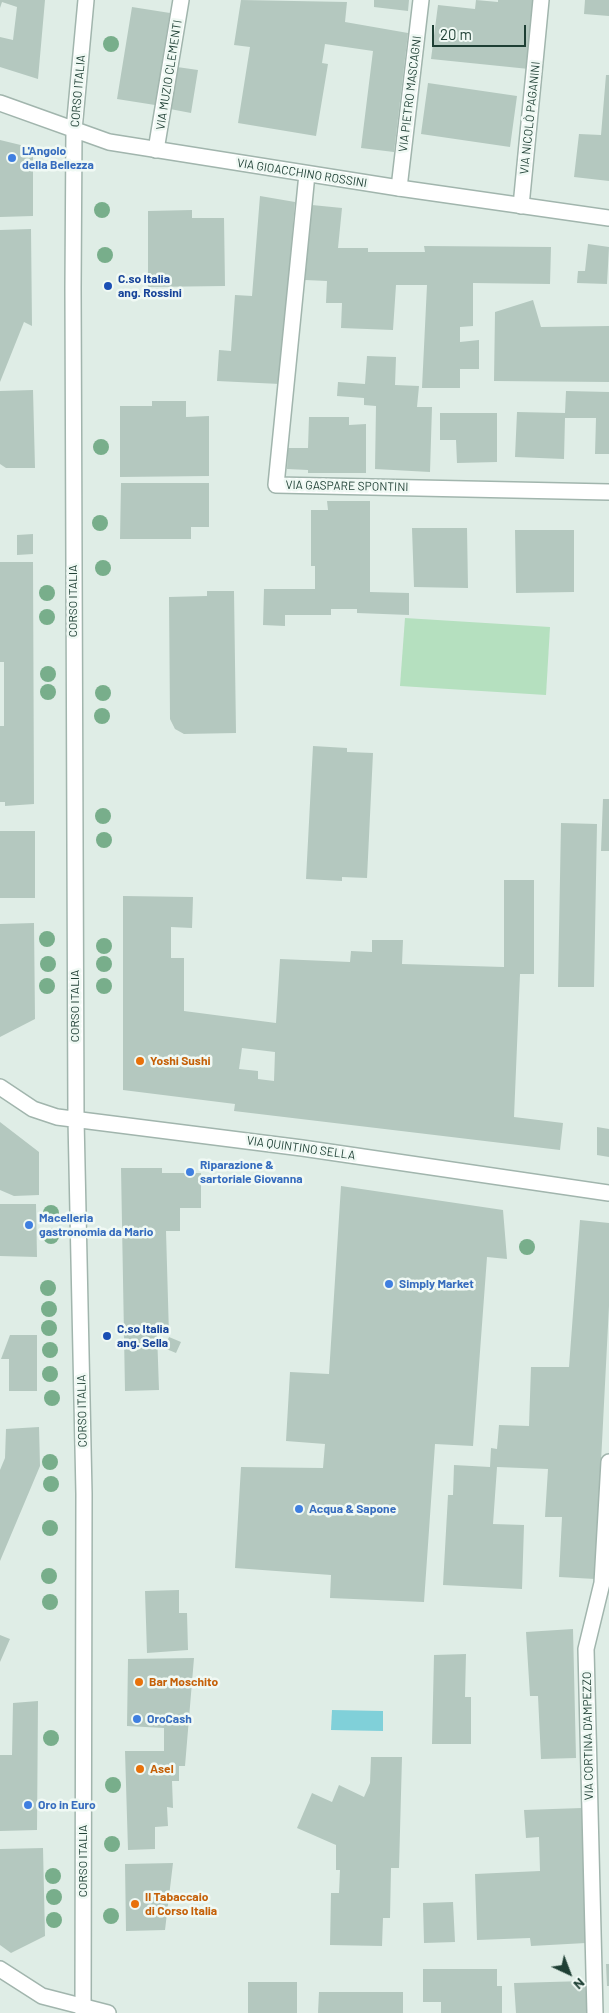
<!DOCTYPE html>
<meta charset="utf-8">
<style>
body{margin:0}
#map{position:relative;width:609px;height:2013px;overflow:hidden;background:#dfede6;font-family:Barlow,sans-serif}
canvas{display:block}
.north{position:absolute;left:544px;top:1948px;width:50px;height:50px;-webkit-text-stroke:4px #f0f9f4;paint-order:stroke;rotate:137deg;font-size:14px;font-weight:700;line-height:20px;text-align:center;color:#1e3f34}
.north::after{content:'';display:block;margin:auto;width:18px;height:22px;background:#1e3f34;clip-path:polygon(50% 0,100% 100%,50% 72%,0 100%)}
.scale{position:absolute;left:432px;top:25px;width:94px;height:22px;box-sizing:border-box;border:2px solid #1e3f34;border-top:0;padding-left:6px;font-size:15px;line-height:18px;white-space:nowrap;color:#1e3f34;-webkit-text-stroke:4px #f0f9f4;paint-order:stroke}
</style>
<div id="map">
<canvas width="609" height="2013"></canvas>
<div class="north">N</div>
<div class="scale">20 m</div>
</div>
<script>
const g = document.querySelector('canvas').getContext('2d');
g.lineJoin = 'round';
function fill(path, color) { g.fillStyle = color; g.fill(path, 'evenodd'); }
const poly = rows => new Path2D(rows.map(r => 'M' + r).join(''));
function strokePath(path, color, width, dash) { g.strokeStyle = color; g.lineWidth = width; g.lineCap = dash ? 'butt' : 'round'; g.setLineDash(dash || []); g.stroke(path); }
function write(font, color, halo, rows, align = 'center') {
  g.font = font + ' Barlow,sans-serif'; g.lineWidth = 5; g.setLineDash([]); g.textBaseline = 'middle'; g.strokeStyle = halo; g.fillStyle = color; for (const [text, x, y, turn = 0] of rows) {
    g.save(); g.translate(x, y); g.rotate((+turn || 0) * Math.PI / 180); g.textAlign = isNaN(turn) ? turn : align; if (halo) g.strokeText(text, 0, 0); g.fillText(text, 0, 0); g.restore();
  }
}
fill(poly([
 [405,618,550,627,546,695,400,686]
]), '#b5e0bf');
fill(poly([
 [332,1710,383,1711,383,1731,331,1730]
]), '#80d0d9');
fill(poly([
 [0,0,45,0,38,79,0,67,0,37,13,40,17,7,2,2,0,8],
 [241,0,347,2,345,22,408,33,394,152,361,148,373,51,325,44,322,63,328,64,316,136,238,123,250,47,234,45],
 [374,0,409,0,408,11,374,7],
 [476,0,498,2,498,0,537,0,529,69,431,59,438,5,475,9],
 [585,0,609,0,609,16,584,14],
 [132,7,170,13,155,105,117,99],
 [177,67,198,70,191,113,170,109],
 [606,75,609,75,609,181,574,177,579,134,601,135],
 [428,83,517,96,510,147,421,134],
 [0,140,33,148,33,216,0,217],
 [260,196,295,202,280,384,217,381,219,350,231,351,235,295,252,296],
 [312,205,342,208,338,248,368,248,368,252,425,252,424,246,551,247,550,284,473,283,473,326,460,327,460,342,479,340,479,369,460,369,460,388,422,388,427,285,396,285,393,330,341,328,342,303,326,303,327,281,305,280],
 [192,210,192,218,224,218,225,286,148,287,148,211],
 [31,229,32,326,24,322,0,382,0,230],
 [588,244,609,247,607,284,577,283,578,271,585,271],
 [533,300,541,327,609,326,609,382,494,381,495,312],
 [367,356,396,357,395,385,419,386,417,407,432,407,430,472,375,469,376,406,364,405,364,398,337,396,338,382,365,384],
 [33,390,35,468,6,468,0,464,0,391],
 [566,391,609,392,609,454,595,454,596,418,565,418,564,459,515,457,517,412,565,413],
 [152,401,186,401,186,417,209,416,209,476,120,477,120,406,152,406],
 [440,413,497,413,497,462,457,463,456,440,440,440],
 [309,417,349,417,349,425,366,424,366,473,308,473,308,470,287,469,288,448,308,448],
 [121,483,209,483,209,527,191,527,191,539,120,539],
 [327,501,370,501,370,592,409,593,409,615,357,613,357,609,331,609,331,615,285,615,285,626,263,625,264,589,315,589,315,566,311,566,311,510,328,510],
 [412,528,467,528,468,588,414,587],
 [515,530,574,530,574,592,516,593],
 [33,534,33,554,17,555,17,535],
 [0,562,33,562,34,804,5,806,5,802,0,802,0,726,4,726,4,662,0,662],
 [207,591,234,591,236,733,184,734,175,729,170,719,169,597,207,596],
 [313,746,347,748,347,752,373,753,367,878,342,877,342,881,306,879],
 [603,799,609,799,609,851,601,851],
 [561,823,597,824,594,987,558,987],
 [0,831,35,831,35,898,0,898],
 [504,880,534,880,534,974,520,974,514,1117,563,1123,560,1150,234,1111,235,1104,123,1090,123,896,193,897,192,928,171,927,171,958,184,958,184,1011,276,1023,280,959,350,962,351,951,372,952,372,940,403,940,402,964,504,967],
 [242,1048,275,1052,274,1081,258,1079,258,1071,239,1069],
 [34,923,35,1019,0,1037,0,924],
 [0,1122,39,1152,39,1195,14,1196,0,1190],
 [597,1127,609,1129,609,1157,597,1155],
 [121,1168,162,1168,162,1173,201,1173,201,1208,180,1208,180,1231,166,1231,169,1335,157,1332,159,1390,125,1391],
 [341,1186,503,1210,507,1259,487,1257,473,1446,435,1444,424,1602,330,1598,331,1575,235,1568,241,1467,323,1468,325,1444,286,1441,290,1372,329,1374],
 [0,1204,36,1204,37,1257,0,1256],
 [580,1220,609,1223,609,1306,595,1579,559,1577,562,1517,545,1517,548,1469,497,1467,493,1524,524,1525,522,1589,443,1585,448,1495,453,1495,454,1465,490,1467,491,1448,497,1449,499,1425,529,1426,531,1367,569,1367],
 [10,1335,37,1335,37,1391,9,1391,9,1359,1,1359],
 [169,1337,181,1342,176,1353,164,1348],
 [39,1427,40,1466,0,1561,0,1470,5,1458,6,1429],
 [179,1590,179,1613,187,1613,188,1650,147,1653,145,1591],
 [573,1629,576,1758,541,1759,538,1696,530,1696,526,1632],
 [0,1635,10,1639,0,1662],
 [466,1654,465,1697,471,1697,471,1744,432,1744,434,1655],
 [194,1658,185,1766,179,1766,179,1781,172,1781,173,1808,167,1807,168,1826,155,1827,155,1849,128,1850,125,1751,164,1751,164,1728,127,1726,128,1659],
 [38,1701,37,1830,0,1831,0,1755,12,1755,13,1703],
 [371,1757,402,1757,399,1868,391,1868,390,1918,383,1918,382,1946,330,1945,331,1893,339,1893,340,1870,336,1870,336,1845,297,1828,312,1793,332,1802,339,1785,364,1797,370,1783],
 [582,1808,586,1943,531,1946,530,1938,477,1940,475,1874,540,1871,539,1837,526,1838,524,1810],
 [43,1848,45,1936,11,1953,0,1945,0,1849],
 [173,1863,165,1930,126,1931,125,1864],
 [453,1902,455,1942,424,1943,423,1903],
 [606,1964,609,1964,609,1986,607,1986],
 [423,1969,497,1969,497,1986,502,1986,502,2013,441,2013,441,2002,423,2002],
 [586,1981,587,2013,516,2013,514,1983],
 [248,1982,297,1982,297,2013,248,2013],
 [319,1992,403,1992,403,2013,318,2013]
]), '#b4c8bf');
const service = poly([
 [156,150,181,0],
 [399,188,421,0],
 [521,206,541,0]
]);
const minor = poly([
 [307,174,276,485,609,492],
 [0,1969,42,1996,108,2013],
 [595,2013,586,1649,602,1583,609,1462]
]);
const tertiary = poly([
 [0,103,109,142,399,188,609,218],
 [0,1087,33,1109,57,1117,302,1148,609,1193],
 [83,2013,84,1494,76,1119,73,288,74,130,86,0]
]);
strokePath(service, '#a1b5ad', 18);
strokePath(minor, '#a1b5ad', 18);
strokePath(tertiary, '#a1b5ad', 18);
strokePath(service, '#fff', 15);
strokePath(minor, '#fff', 15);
strokePath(tertiary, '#fff', 15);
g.fillStyle = '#78ae8b';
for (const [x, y] of [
 [111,44],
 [102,210],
 [105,255],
 [101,447],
 [100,523],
 [103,568],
 [47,593],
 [47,617],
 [48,674],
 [48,692],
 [103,693],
 [102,716],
 [103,816],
 [104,840],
 [47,939],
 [104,946],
 [48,964],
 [104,964],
 [47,986],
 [104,986],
 [51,1213],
 [51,1236],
 [527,1247],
 [48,1288],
 [49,1309],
 [49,1328],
 [50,1350],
 [50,1374],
 [52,1398],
 [50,1462],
 [51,1484],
 [50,1528],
 [49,1576],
 [50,1602],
 [51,1738],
 [113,1785],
 [112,1844],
 [53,1876],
 [54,1897],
 [111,1916],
 [54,1920]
]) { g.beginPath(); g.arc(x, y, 8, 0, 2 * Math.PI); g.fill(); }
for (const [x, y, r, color] of [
 [12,158,5,"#3f7fe0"],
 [108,286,5,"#1a4fb4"],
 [140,1061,5,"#e8710a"],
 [190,1172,5,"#3f7fe0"],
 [29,1225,5,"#3f7fe0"],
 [389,1284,5,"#3f7fe0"],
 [107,1336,5,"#1a4fb4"],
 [299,1509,5,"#3f7fe0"],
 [139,1682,5,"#e8710a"],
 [137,1719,5,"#3f7fe0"],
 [140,1769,5,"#e8710a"],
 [28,1805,5,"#3f7fe0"],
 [135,1904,5,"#e8710a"]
]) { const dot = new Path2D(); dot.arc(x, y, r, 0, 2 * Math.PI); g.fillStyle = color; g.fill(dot); strokePath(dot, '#f0f9f4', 2); }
write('12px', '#1e3f34', '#f0f9f4', [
 ["VIA MUZIO CLEMENTI",169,75,-81],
 ["CORSO ITALIA",78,91,-85],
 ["VIA PIETRO MASCAGNI",410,94,-83],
 ["VIA NICOLÒ PAGANINI",530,118,-84],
 ["VIA GIOACCHINO ROSSINI",302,173,9],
 ["VIA GASPARE SPONTINI",347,486,1],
 ["CORSO ITALIA",73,601,-90],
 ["CORSO ITALIA",75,1006,-90],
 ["VIA QUINTINO SELLA",301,1148,8],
 ["CORSO ITALIA",82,1411,-91],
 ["VIA CORTINA D'AMPEZZO",588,1736,-91],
 ["CORSO ITALIA",83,1861,-90]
]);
write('bold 12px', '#366cbe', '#f0f9f4', [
 ["L'Angolo",22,151],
 ["della Bellezza",22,165],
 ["Riparazione &",200,1165],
 ["sartoriale Giovanna",200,1179],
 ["Macelleria",39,1218],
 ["gastronomia da Mario",39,1232],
 ["Simply Market",399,1284],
 ["Acqua & Sapone",309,1509],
 ["OroCash",147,1719],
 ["Oro in Euro",38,1805]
], 'left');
write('bold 12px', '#164399', '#f0f9f4', [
 ["C.so Italia",118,279],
 ["ang. Rossini",118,293],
 ["C.so Italia",117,1329],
 ["ang. Sella",117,1343]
], 'left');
write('bold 12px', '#c56008', '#f0f9f4', [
 ["Yoshi Sushi",150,1061],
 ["Bar Moschito",149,1682],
 ["Asel",150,1769],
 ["Il Tabaccaio",145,1897],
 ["di Corso Italia",145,1911]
], 'left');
</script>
